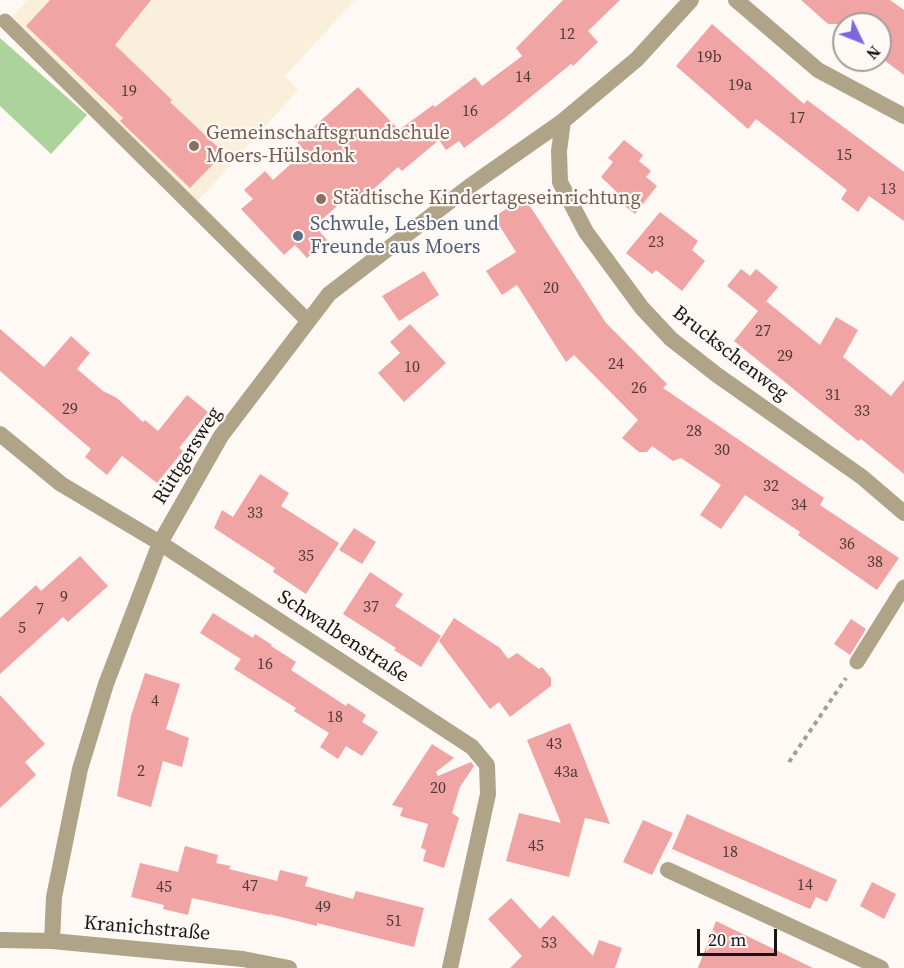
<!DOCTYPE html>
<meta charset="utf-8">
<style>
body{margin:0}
#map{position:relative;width:904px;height:968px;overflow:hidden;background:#fff9f5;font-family:"Source Serif 4",serif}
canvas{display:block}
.north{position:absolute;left:832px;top:12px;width:60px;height:60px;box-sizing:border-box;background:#fff9f5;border:2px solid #a39e9b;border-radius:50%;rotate:133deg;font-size:16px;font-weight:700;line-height:24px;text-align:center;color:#181615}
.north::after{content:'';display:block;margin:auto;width:21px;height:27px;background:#7d66e1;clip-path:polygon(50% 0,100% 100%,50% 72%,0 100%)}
.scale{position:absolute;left:697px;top:929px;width:80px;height:27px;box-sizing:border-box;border:3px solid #181615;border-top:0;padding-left:8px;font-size:18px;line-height:21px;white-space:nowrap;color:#181615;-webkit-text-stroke:4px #fff9f5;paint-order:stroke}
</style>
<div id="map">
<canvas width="904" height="968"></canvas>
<div class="north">N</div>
<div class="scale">20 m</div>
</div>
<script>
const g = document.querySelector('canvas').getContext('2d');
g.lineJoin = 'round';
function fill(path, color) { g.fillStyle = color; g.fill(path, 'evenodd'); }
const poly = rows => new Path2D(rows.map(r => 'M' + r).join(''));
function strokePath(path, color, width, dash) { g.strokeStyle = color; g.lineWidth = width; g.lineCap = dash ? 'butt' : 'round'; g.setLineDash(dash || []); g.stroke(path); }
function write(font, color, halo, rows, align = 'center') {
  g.font = font + ' "Source Serif 4",serif'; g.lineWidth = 4.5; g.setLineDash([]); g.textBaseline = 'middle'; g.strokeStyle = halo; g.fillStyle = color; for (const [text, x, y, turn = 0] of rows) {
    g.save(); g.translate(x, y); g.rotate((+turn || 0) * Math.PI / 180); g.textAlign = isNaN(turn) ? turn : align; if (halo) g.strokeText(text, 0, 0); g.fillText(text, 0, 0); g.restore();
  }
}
fill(poly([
 [27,0,355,0,285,76,298,90,197,202,12,17]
]), '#f9efda');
fill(poly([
 [0,38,87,115,51,154,0,106]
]), '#acd39b');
fill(poly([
 [50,0,151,0,115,45,172,100,170,102,224,153,190,188,120,121,123,118,26,26],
 [563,0,620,0,588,31,598,42,573,66,571,64,506,117,464,148,459,141,446,150,439,140,402,171,398,167,356,205,347,197,315,226,327,240,307,258,295,245,284,255,241,209,253,199,244,190,265,171,273,180,305,151,297,142,358,87,399,130,433,105,435,107,475,77,482,86,522,56,516,48],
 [801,0,890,0,904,10,904,75,880,57,880,24,828,24],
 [712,24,804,104,807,100,904,172,904,221,869,196,858,212,841,199,847,190,756,119,748,129,676,66],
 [624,140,643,155,639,161,651,171,646,177,657,186,635,214,616,199,620,195,601,177,613,162,608,158],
 [524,197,606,323,667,384,663,388,824,498,820,505,899,558,877,590,798,535,800,532,745,495,721,529,700,515,721,485,681,458,673,461,652,446,647,452,639,452,622,438,638,420,574,355,566,362,517,285,502,295,486,271,516,252,494,217],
 [660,212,698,241,692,250,705,261,682,291,656,270,652,274,626,253],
 [741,269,750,276,756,269,778,287,758,311,727,286],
 [424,271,439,295,399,321,382,296],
 [766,301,820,345,836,317,858,330,843,357,891,396,904,380,904,474,861,439,858,441,734,341],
 [410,324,446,363,404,402,378,373,400,353,390,342],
 [0,329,44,367,71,336,90,353,77,369,103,391,117,398,143,422,145,420,158,431,187,395,208,412,179,448,183,451,157,483,122,456,107,475,85,457,91,449,0,371],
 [260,474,289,493,281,506,339,543,306,594,273,572,275,568,214,528,222,510,233,517],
 [354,528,376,542,362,564,339,550],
 [80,556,108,586,68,622,63,617,0,674,0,618,36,585,41,591],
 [370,572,403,594,395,606,441,636,421,667,394,650,396,648,343,614],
 [213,613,253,638,255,634,272,645,271,646,296,662,291,670,346,706,348,703,366,715,362,722,378,732,362,756,346,746,338,759,320,747,329,733,294,711,296,708,234,669,241,659,200,633],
 [454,618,500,648,508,659,517,653,539,669,542,667,551,678,551,686,510,717,499,702,490,709,439,641],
 [851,619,866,629,850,655,834,644],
 [145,673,180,684,166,729,189,738,182,767,163,761,151,807,117,796,131,716],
 [0,695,45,744,25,762,36,775,0,808],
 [570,723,610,824,585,818,569,877,506,861,519,813,561,823,527,740],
 [432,744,454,758,436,772,438,776,471,762,474,766,460,787,452,813,459,818,444,868,423,861,426,850,421,848,428,824,400,816,403,808,392,805],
 [687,814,837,880,827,902,816,897,810,909,672,849],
 [643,820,673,833,652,875,623,862],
 [185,846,218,855,216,863,231,866,229,869,277,881,280,870,308,877,305,886,353,899,356,891,424,908,414,947,317,923,317,926,269,914,269,915,192,898,188,915,163,909,164,905,131,897,140,863,178,872],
 [872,882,896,894,884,919,860,906],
 [511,898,540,929,553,915,593,956,599,940,622,948,615,968,510,968,522,956,488,919],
 [716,921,751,938,813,968,698,968]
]), '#f0a4a3');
strokePath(poly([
 [789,762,846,678]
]), '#a39e9b', 4, [4.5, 4.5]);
strokePath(poly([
 [5,21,308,321],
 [857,662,904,587]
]), '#afa488', 15);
strokePath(poly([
 [736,0,818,70,904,116],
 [563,121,559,151,560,182,586,232,642,308,671,339,717,375,862,477,904,513],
 [0,434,61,484,160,543,472,747,487,765,488,794,450,968],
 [668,870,881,968],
 [0,940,52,941,243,959,289,968],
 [52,941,54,897,80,769,106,684,160,543,221,436,329,294,470,186,563,121,637,59,691,0]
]), '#afa488', 16);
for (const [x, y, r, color] of [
 [194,146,6,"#8d6e63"],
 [321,199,6,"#8d6e63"],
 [298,236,6,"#5c6f8a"]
]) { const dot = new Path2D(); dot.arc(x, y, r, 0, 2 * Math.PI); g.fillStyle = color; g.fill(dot); strokePath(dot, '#fff9f5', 2); }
write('16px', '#4e3a38', null, [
 ["12",567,35],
 ["19b",709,58],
 ["14",523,78],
 ["19a",740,86],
 ["19",129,92],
 ["16",470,112],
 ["17",797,119],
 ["15",844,156],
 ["13",888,190],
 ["23",656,243],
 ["20",551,289],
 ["27",763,332],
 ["29",785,357],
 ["24",616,365],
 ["10",412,368],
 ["26",639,389],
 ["31",833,396],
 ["29",70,410],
 ["33",862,412],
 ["28",694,432],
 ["30",722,451],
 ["32",771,487],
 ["34",799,506],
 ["33",255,514],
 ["36",847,545],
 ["35",306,557],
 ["38",875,563],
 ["9",64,598],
 ["37",371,608],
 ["7",40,610],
 ["5",22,629],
 ["16",265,665],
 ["4",155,702],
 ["18",335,718],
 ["43",554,745],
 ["2",141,772],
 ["43a",566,773],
 ["20",438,789],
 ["45",536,847],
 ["18",730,853],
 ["14",805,886],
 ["47",250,887],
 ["45",164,888],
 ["49",323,908],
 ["51",394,922],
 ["53",549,944]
]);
write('20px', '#785e54', '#fff9f5', [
 ["Gemeinschaftsgrundschule",206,134],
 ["Moers-Hülsdonk",206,157],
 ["Städtische Kindertageseinrichtung",333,199]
], 'left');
write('20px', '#4e5e75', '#fff9f5', [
 ["Schwule, Lesben und",310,225],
 ["Freunde aus Moers",310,248]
], 'left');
write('20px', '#181615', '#fff9f5', [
 ["Bruckschenweg",730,354,38],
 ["Rüttgersweg",188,456,-58],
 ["Schwalbenstraße",343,637,33],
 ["Kranichstraße",147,929,5]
]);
</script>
